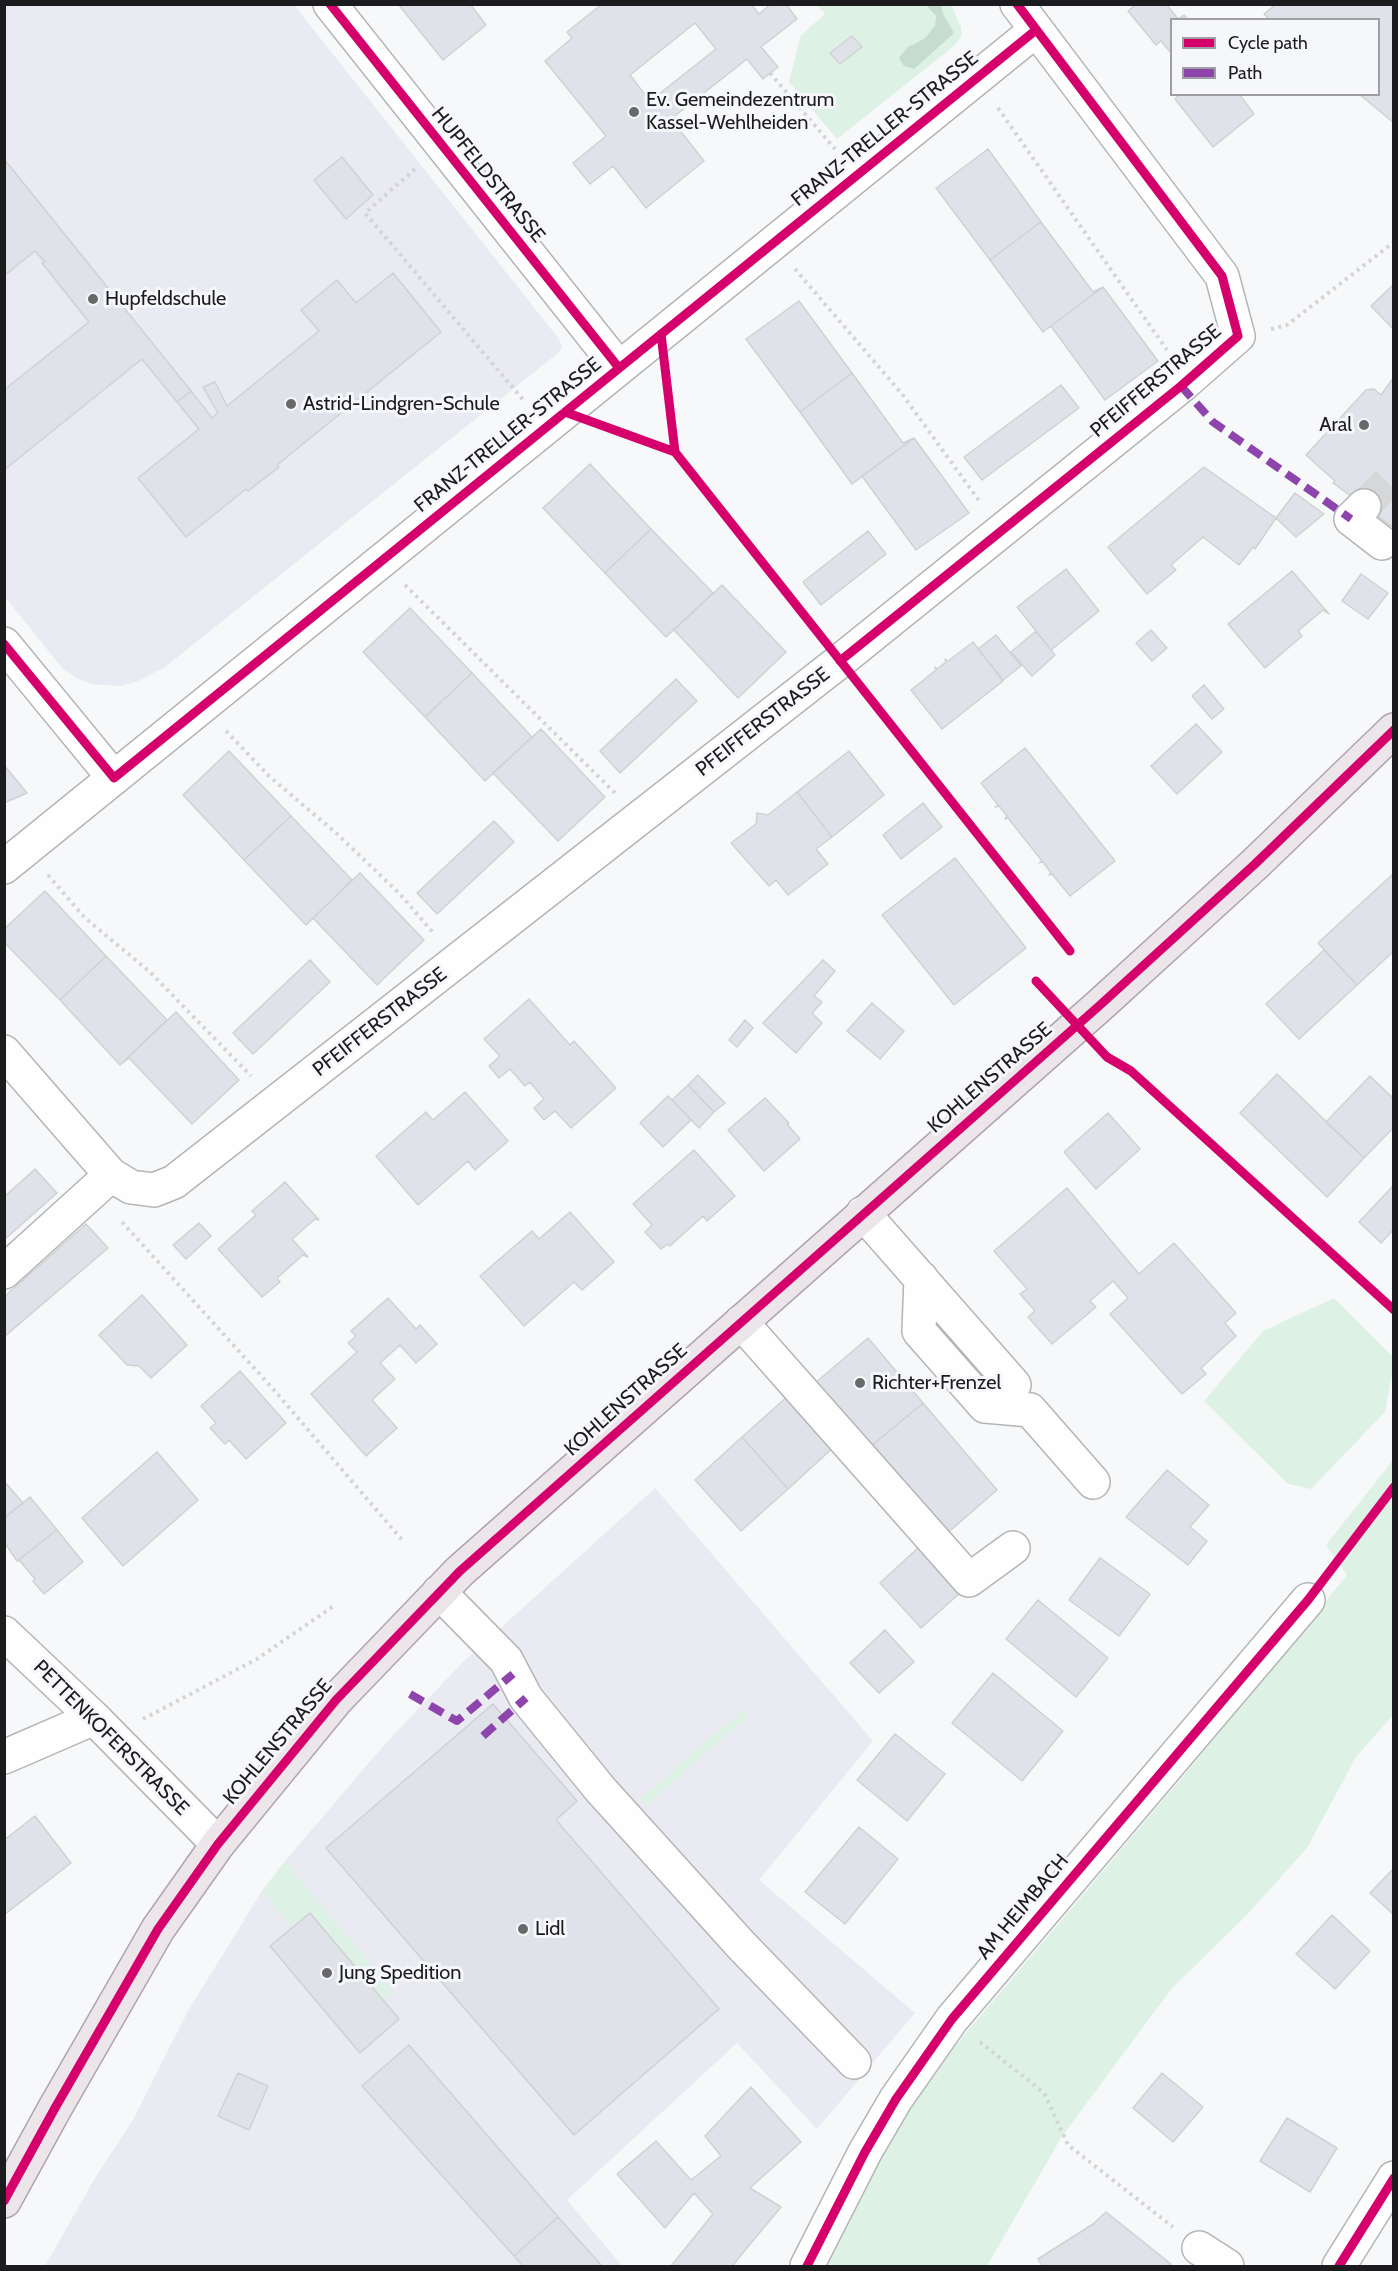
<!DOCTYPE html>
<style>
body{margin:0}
#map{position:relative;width:1398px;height:2271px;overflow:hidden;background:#f7f8fa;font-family:Cabin,sans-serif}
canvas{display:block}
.frame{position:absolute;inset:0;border:6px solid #1c1c1e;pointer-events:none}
.legend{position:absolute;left:1170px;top:18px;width:210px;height:78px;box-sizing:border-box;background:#f6f7fb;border:2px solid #9f9fa3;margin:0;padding:8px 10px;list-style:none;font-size:18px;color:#1c1c1e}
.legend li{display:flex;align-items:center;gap:12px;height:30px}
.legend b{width:30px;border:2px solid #9f9fa3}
</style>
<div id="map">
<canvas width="1398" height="2271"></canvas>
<div class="frame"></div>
<ul class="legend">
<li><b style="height:8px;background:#d6006c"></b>Cycle path</li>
<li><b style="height:8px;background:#8e44ad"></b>Path</li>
</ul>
</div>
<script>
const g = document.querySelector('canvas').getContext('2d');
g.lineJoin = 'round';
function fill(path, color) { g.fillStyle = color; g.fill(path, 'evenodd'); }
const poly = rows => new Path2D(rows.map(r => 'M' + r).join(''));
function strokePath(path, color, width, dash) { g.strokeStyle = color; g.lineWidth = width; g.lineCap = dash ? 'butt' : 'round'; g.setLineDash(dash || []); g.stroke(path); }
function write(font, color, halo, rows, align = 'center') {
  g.font = font + ' Cabin,sans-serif'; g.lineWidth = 6; g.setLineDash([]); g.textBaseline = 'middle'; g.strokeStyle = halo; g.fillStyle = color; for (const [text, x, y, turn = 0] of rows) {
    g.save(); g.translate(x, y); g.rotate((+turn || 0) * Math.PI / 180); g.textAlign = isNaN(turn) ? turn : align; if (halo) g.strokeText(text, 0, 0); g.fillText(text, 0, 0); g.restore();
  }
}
fill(poly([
 [4,5,294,5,559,339,562,347,558,353,165,667,136,682,121,686,92,684,78,679,63,669,5,597],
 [655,1488,873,1741,759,1880,915,2013,817,2129,737,2043,567,2200,622,2266,45,2266,95,2178,133,2120,188,2011,262,1891,285,1861,386,1743,462,1663]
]), '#e9eaf2');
fill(poly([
 [817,5,951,5,961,27,961,37,954,46,837,139,789,82,801,35,825,14],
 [1334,1298,1393,1357,1393,1368,1385,1412,1311,1489,1288,1484,1204,1401,1263,1331],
 [1393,1460,1393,1715,1356,1757,1307,1848,1246,1916,1172,1988,1061,2138,987,2266,823,2266,888,2140,933,2072,1180,1780,1347,1575,1326,1545],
 [742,1710,748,1716,646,1806,640,1799],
 [285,1861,393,1992,384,2000,310,1913,293,1928,262,1891]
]), '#ddf2e5');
fill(poly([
 [926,5,941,5,943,14,954,33,914,69,904,66,899,58,908,47,924,39,935,26,936,16]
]), '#c5dcce');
const building = poly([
 [398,4,470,4,486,25,443,60,398,4],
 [602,4,751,4,759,14,771,4,786,4,797,19,761,47,778,67,763,79,747,59,671,119,704,161,646,208,613,166,590,184,573,163,606,136,545,61,572,38,567,32,602,4],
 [695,23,716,49,650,101,630,75,695,23],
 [1136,4,1166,4,1178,19,1184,15,1188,20,1172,20,1172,54,1161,41,1156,45,1128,11,1136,4],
 [1276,4,1394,4,1394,123,1359,94,1378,94,1378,20,1270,20,1264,14,1276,4],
 [852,36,862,47,840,64,830,53,852,36],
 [1180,94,1239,94,1254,114,1213,147,1175,99,1180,94],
 [988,149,1041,222,990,260,936,188,988,149],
 [342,157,373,195,346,219,314,180,342,157],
 [4,159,191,391,177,402,142,359,4,470,4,390,89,322,42,263,45,262,35,251,4,276,4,159],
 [1041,222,1093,292,1103,287,1043,332,990,260,1041,222],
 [393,273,441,332,277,465,279,467,248,491,246,489,186,537,138,478,199,429,177,402,191,391,212,418,218,413,203,387,215,382,227,406,319,331,301,310,337,280,356,303,393,273],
 [1394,284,1394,330,1371,306,1394,284],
 [1103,287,1158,361,1105,400,1051,326,1103,287],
 [799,301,852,373,800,412,746,339,799,301],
 [852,373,903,443,914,438,852,484,800,412,852,373],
 [1394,377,1394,528,1333,483,1335,481,1306,455,1366,390,1374,389,1381,395,1394,377],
 [1061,385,1079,408,982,480,964,457,1061,385],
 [914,438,969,513,916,550,862,476,914,438],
 [590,464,651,529,605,573,543,508,590,464],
 [1204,467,1276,518,1255,549,1253,547,1239,565,1203,537,1171,565,1176,570,1147,594,1108,547,1204,467],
 [1295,493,1324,514,1296,537,1276,518,1295,493],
 [651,529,713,593,666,637,605,573,651,529],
 [868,531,886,554,821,605,803,582,868,531],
 [1066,569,1099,611,1051,650,1017,607,1066,569],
 [1292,571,1329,614,1323,610,1298,631,1302,636,1265,668,1228,624,1292,571],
 [1361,574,1388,593,1368,619,1342,601,1361,574],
 [722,585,786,652,738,698,674,630,722,585],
 [410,608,472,673,425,717,363,652,410,608],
 [1151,630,1167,648,1152,661,1136,643,1151,630],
 [1036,631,1055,655,1032,676,1011,652,1036,631],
 [996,635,1021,666,1003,680,978,649,996,635],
 [973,642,1003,681,942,729,911,690,936,670,935,667,937,669,946,662,945,659,948,661,973,642],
 [472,673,532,737,485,781,425,717,472,673],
 [676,679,697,701,620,773,600,751,676,679],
 [1204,685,1224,709,1212,719,1192,696,1204,685],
 [1196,724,1222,752,1177,794,1151,766,1196,724],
 [541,729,605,797,558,841,493,773,541,729],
 [1025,748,1115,861,1070,896,1052,874,1049,875,1051,873,1043,862,1039,863,1042,861,1008,818,1005,819,1007,816,999,806,995,807,998,805,981,783,1025,748],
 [229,751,291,816,244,860,183,795,229,751],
 [849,751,884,795,832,837,797,792,849,751],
 [4,765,27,793,4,803,4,765],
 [797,792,832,837,816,849,828,864,788,895,776,880,769,886,731,843,756,824,757,813,768,815,797,792],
 [923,803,942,827,901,859,883,835,923,803],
 [291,816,352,880,306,925,244,860,291,816],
 [494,821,514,842,437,914,417,893,494,821],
 [955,858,1026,948,954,1005,882,915,955,858],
 [360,873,424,940,377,985,313,918,360,873],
 [1394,873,1394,951,1357,985,1318,943,1394,873],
 [45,891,106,956,60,1000,4,942,4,929,45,891],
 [1324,950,1357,985,1299,1039,1266,1004,1324,950],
 [106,956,167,1020,120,1065,60,1000,106,956],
 [310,960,330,982,253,1054,233,1033,310,960],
 [823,960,835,971,814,996,822,1002,812,1013,822,1023,796,1053,763,1023,823,960],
 [529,999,570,1045,574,1041,616,1088,571,1128,555,1111,544,1120,534,1108,544,1099,530,1082,525,1086,510,1069,499,1078,489,1066,500,1056,484,1039,529,999],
 [872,1003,904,1031,880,1059,847,1031,872,1003],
 [176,1012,239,1080,192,1124,129,1058,120,1065,176,1012],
 [745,1020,753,1028,737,1047,729,1040,745,1020],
 [1277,1074,1364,1158,1327,1197,1240,1113,1277,1074],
 [698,1075,725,1103,714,1112,688,1085,698,1075],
 [1370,1076,1394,1099,1394,1127,1364,1158,1326,1122,1370,1076],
 [688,1085,714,1112,699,1128,672,1100,688,1085],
 [465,1092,508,1141,475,1170,468,1161,418,1205,376,1156,426,1112,433,1120,465,1092],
 [668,1096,691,1120,663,1147,640,1123,668,1096],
 [765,1098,789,1123,787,1124,800,1139,764,1171,728,1130,765,1098],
 [1108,1113,1140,1149,1096,1189,1064,1152,1108,1113],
 [694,1150,735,1196,707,1221,703,1216,670,1246,668,1244,661,1249,645,1232,652,1225,633,1204,694,1150],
 [35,1169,57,1193,4,1240,4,1197,35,1169],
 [285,1182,319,1220,315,1219,292,1239,308,1257,303,1255,277,1278,280,1282,262,1297,218,1249,256,1215,252,1211,285,1182],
 [1393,1186,1394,1229,1381,1243,1359,1222,1393,1186],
 [1067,1188,1139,1274,1174,1243,1236,1313,1225,1323,1236,1336,1201,1368,1206,1374,1182,1394,1110,1314,1128,1298,1113,1281,1090,1301,1096,1307,1052,1344,1028,1317,1035,1311,1020,1294,1027,1289,994,1251,1067,1188],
 [570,1212,614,1262,582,1290,574,1282,524,1326,480,1276,532,1231,539,1239,570,1212],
 [199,1223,211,1236,186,1259,173,1245,199,1223],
 [86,1224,108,1248,4,1337,4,1297,86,1224],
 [142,1295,187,1345,151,1378,139,1366,127,1365,99,1335,142,1295],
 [388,1298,416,1329,420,1325,437,1344,416,1363,400,1345,380,1363,395,1379,372,1400,397,1428,366,1456,311,1394,357,1352,348,1343,356,1336,351,1331,388,1298],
 [868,1338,923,1403,869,1448,814,1384,868,1338],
 [240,1371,286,1423,246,1459,229,1440,225,1444,210,1428,216,1423,201,1406,240,1371],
 [789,1395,835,1446,788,1489,742,1437,789,1395],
 [923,1403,997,1490,944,1536,869,1448,923,1403],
 [742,1437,788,1489,741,1531,695,1480,742,1437],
 [157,1452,198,1500,123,1566,82,1518,157,1452],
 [1167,1470,1209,1505,1190,1527,1207,1541,1188,1565,1126,1517,1167,1470],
 [4,1481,23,1503,4,1518,4,1481],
 [30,1497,57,1530,17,1561,4,1542,4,1518,30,1497],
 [57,1530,83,1562,44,1594,33,1581,35,1579,20,1561,17,1561,57,1530],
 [920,1546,961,1592,921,1628,880,1583,920,1546],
 [1100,1558,1150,1594,1119,1636,1069,1600,1100,1558],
 [1038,1600,1108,1658,1076,1697,1006,1639,1038,1600],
 [885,1630,914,1662,879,1693,850,1663,885,1630],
 [993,1673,1063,1731,1022,1781,952,1723,993,1673],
 [493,1704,577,1801,556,1820,719,2009,574,2135,326,1848,493,1704],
 [895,1734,945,1774,907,1821,857,1780,895,1734],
 [35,1816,71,1863,4,1915,4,1840,35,1816],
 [859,1827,898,1859,845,1924,805,1892,859,1827],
 [1394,1868,1394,1915,1370,1893,1394,1868],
 [310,1913,399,2019,360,2053,270,1946,310,1913],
 [1332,1915,1370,1951,1335,1989,1296,1954,1332,1915],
 [409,2045,558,2217,514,2256,362,2086,409,2045],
 [238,2073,268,2086,249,2130,218,2116,238,2073],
 [1162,2073,1203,2107,1173,2142,1133,2108,1162,2073],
 [751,2087,801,2142,750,2188,781,2207,732,2266,671,2266,713,2214,694,2193,665,2228,617,2174,656,2141,691,2180,721,2156,705,2136,751,2087],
 [1287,2118,1337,2148,1310,2192,1260,2161,1287,2118],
 [1106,2212,1171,2264,1168,2266,1042,2266,1038,2259,1093,2224,1106,2212],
 [558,2217,602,2266,523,2266,514,2256,558,2217]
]);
fill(building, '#e0e2ea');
strokePath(building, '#d0d1d2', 1.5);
strokePath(poly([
 [1364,506,1394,476]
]), '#d6d7d9', 33, [33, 16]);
const minor = poly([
 [330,4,619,368],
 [1364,506,1351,519,1382,543],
 [4,644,114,778],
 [4,867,1036,30],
 [4,1052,111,1175,131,1187,154,1190,174,1182,840,661,1181,386,1238,336,1222,276,1017,4],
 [863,1213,1014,1385],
 [4,1272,111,1175],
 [921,1278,919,1331,985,1406,1030,1410,1093,1482],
 [741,1322,969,1580,1013,1548],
 [439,1592,506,1660,526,1698,600,1789,741,1945,854,2062],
 [4,1633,94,1718,218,1844],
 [4,1757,94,1718],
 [1199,2248,1227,2266],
 [807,2266,865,2152,896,2099,952,2019,1308,1600],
 [1339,2266,1394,2178]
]);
const major = poly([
 [4,2201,55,2108,158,1929,218,1844,336,1700,460,1571,1099,1006,1255,864,1394,730]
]);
strokePath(minor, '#b4b5b6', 36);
strokePath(major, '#b0a4ae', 36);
strokePath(poly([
 [770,73,835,149],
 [998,108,1167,350],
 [415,169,365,213,525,402],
 [795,269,902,394,980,502],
 [1271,329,1287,325,1394,242],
 [405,585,615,793],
 [226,731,269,776,336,833,400,894,435,935],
 [48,875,85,918,150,972,251,1076],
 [122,1222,274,1390,403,1541],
 [143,1719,257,1659,335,1605],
 [980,2042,1044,2093,1068,2145,1173,2227]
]), '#d4d4d5', 4, [3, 4.5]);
strokePath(minor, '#fefefe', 33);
strokePath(major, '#ece5ea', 33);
strokePath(poly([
 [1181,386,1213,422,1351,519],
 [410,1694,457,1721,513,1674],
 [483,1736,526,1698]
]), '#8e44ad', 8, [15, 8]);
strokePath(poly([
 [330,4,619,368],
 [661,334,675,452,1070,951],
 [565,412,675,452],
 [4,644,114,778,1036,30],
 [840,661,1181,386,1238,336,1222,276,1017,4],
 [1036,981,1107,1057,1131,1071,1394,1310],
 [4,2201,55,2108,158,1929,218,1844,336,1700,460,1571,1099,1006,1255,864,1394,730],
 [807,2266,865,2152,896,2099,952,2019,1308,1600,1394,1487],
 [1339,2266,1394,2178]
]), '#d6006c', 9);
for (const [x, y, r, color] of [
 [634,112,6,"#69696b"],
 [93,299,6,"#69696b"],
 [291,404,6,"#69696b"],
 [1364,425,6,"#69696b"],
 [860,1383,6,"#69696b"],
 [523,1929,6,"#69696b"],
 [327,1973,6,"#69696b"]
]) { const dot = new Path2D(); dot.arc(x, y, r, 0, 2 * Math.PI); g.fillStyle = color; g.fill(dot); strokePath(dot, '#f6f7fb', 2); }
write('20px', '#1c1c1e', '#f6f7fb', [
 ["Ev. Gemeindezentrum",646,100],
 ["Kassel-Wehlheiden",646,123],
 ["Hupfeldschule",105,299],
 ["Astrid-Lindgren-Schule",303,404],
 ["Aral",1352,425,"right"],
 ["Richter+Frenzel",872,1383],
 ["Lidl",535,1929],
 ["Jung Spedition",339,1973]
], 'left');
write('20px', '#1c1c1e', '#f6f7fb', [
 ["FRANZ-TRELLER-STRASSE",885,129,-39],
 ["HUPFELDSTRASSE",488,175,51],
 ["PFEIFFERSTRASSE",1156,381,-40],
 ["FRANZ-TRELLER-STRASSE",508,435,-39],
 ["PFEIFFERSTRASSE",763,722,-38],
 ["PFEIFFERSTRASSE",380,1022,-38],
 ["KOHLENSTRASSE",990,1078,-41],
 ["KOHLENSTRASSE",626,1400,-42],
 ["PETTENKOFERSTRASSE",111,1738,45],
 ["KOHLENSTRASSE",278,1742,-50],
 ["AM HEIMBACH",1023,1907,-50]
]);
</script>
